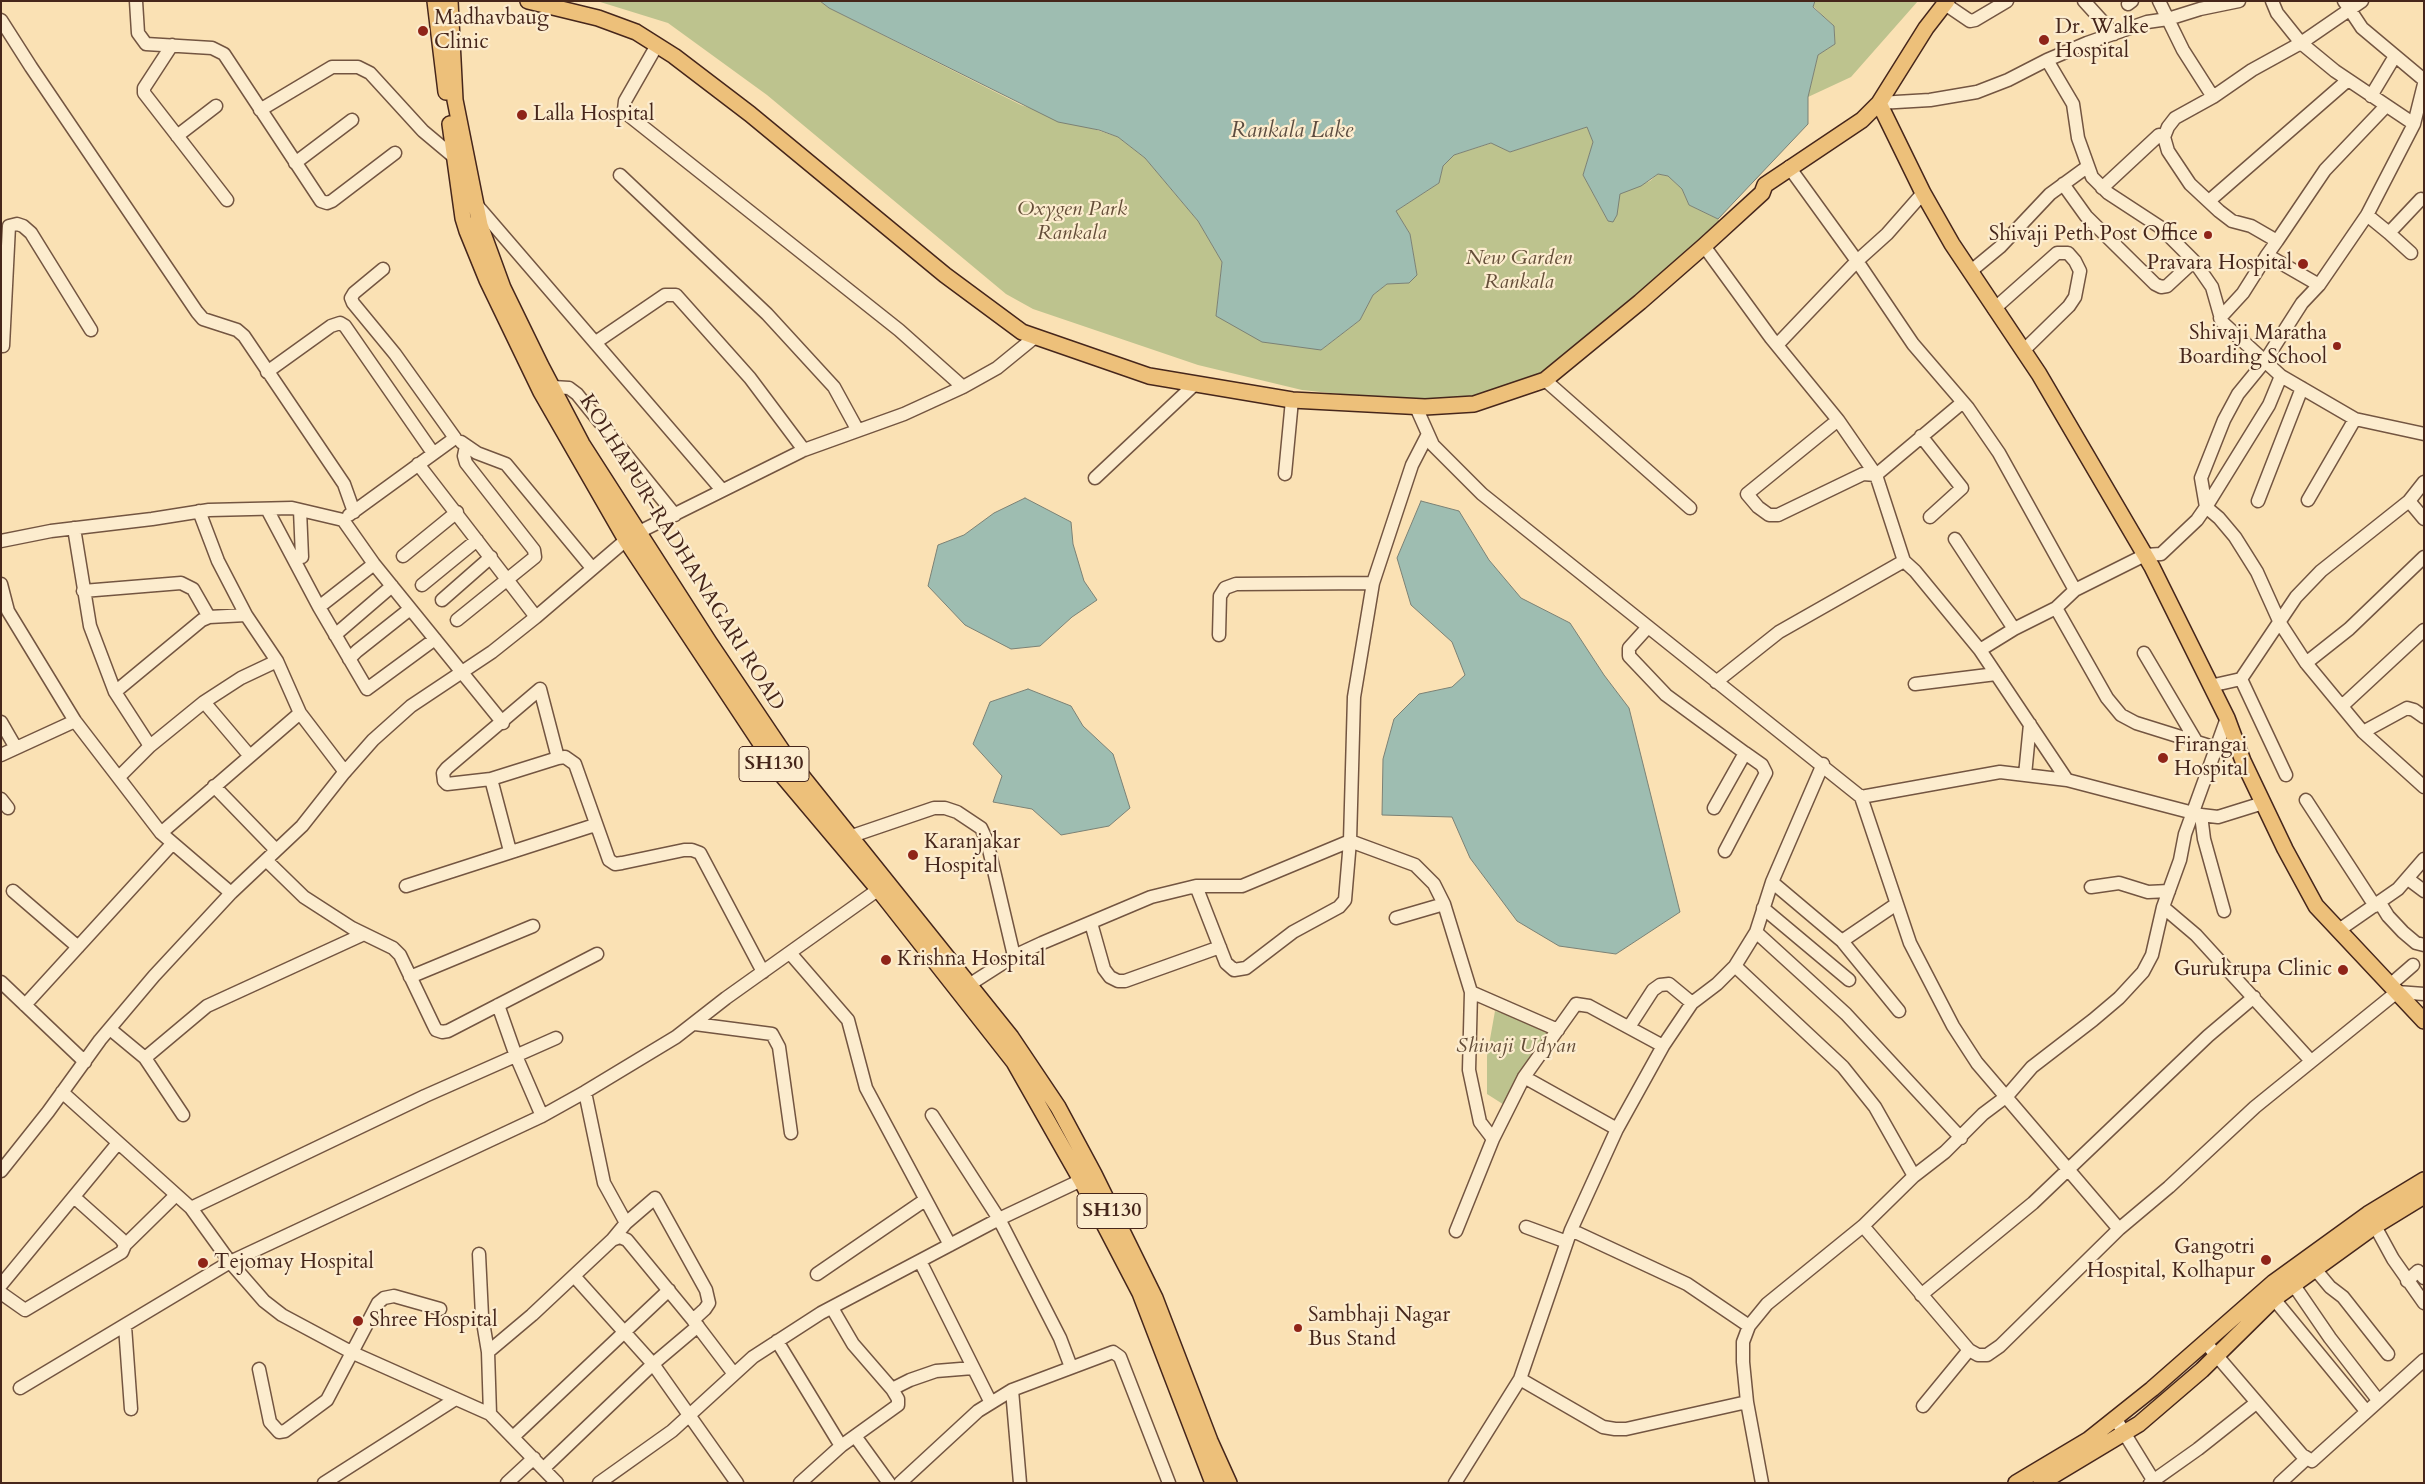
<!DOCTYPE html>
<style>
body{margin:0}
#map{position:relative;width:2425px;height:1484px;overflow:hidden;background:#fae1b4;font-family:Cardo,serif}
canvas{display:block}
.frame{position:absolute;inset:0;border:2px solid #46261b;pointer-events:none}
</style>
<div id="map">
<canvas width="2425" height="1484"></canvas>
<div class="frame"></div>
</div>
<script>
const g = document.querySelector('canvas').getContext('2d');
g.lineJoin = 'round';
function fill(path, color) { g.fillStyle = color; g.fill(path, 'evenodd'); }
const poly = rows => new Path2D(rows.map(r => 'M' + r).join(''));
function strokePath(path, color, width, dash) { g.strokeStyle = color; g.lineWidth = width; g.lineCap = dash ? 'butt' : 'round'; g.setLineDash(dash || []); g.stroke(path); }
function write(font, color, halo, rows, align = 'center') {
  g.font = font + ' Cardo,serif'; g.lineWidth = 4.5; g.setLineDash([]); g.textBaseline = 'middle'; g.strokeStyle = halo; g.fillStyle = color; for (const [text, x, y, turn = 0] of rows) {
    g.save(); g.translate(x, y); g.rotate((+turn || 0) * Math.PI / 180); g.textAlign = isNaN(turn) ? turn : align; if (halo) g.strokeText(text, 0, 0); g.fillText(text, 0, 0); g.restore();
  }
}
fill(poly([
 [597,1,820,1,829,8,1021,105,1118,137,1145,158,1198,221,1222,262,1216,316,1321,350,1360,320,1373,295,1387,284,1409,283,1417,275,1410,234,1396,211,1439,183,1443,166,1454,155,1492,143,1510,152,1587,127,1593,142,1583,175,1608,221,1619,194,1650,181,1658,174,1668,176,1682,189,1689,205,1718,219,1725,226,1563,365,1474,404,1407,401,1302,390,1198,365,1033,309,1006,294,767,95,668,23],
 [1815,1,1918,1,1851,77,1808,97,1818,55,1835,44,1834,26,1813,6],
 [1495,1011,1558,1030,1509,1108,1487,1094,1487,1056]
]), '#bdc38e');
const water = poly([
 [820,1,1815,1,1813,7,1834,26,1835,44,1818,55,1808,97,1808,124,1718,219,1689,205,1682,189,1668,176,1658,174,1641,186,1620,194,1617,215,1613,222,1608,221,1583,175,1593,142,1587,127,1510,152,1491,143,1454,155,1443,166,1439,183,1396,211,1410,234,1417,275,1409,283,1387,284,1373,295,1360,320,1321,350,1262,342,1216,316,1222,262,1198,221,1145,158,1118,137,1099,130,1058,122,829,8,820,1],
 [1025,498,1071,522,1073,544,1084,581,1097,600,1072,617,1040,646,1011,649,965,625,928,586,938,545,964,535,994,513,1025,498],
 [1421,501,1459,511,1489,560,1521,598,1570,623,1604,675,1629,708,1680,912,1616,954,1559,946,1517,921,1470,858,1452,817,1382,815,1383,759,1394,719,1419,694,1452,687,1465,675,1452,642,1411,605,1397,558,1421,501],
 [1028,689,1071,706,1083,726,1113,754,1130,808,1109,826,1061,835,1032,809,993,802,1002,776,973,744,990,702,1028,689]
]);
fill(water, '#9ebdb1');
strokePath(water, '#7b8175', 1);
const minor = poly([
 [136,1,138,33,146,44,212,48,224,54,321,201,327,203,332,201,395,153],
 [2084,1,2114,34],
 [2159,1,2183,50,2213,97,2175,118,2168,127,2164,137,2168,151,2190,184,2219,211,2232,221,2251,226,2277,241,2267,255,2319,285],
 [2272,1,2277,13,2301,43,2335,71,2414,124],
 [2344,1,2362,28,2424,80],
 [1945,4,1970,21,1975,20,2007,1],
 [2128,4,2132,1],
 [1,20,31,67,197,312,203,319,237,330,244,336,344,484,354,512],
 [172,45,144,88,144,93,227,200],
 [657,45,625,101,624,110,627,114,899,330,963,387],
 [2047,60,2073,104,2078,138,2092,177,2108,193,2160,227,2194,261,2212,287,2222,322,2281,376,2355,419,2424,434],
 [2371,96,2395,56],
 [2213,97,2252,70,2301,43,2362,1],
 [1879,103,1930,100,1977,92,2008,80,2047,60,2087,43,2147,22,2168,19,2200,9,2239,1],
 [260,110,332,67,358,67,370,73,423,131,454,157],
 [177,136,216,106],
 [295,163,352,120],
 [620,175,767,314,834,387,857,429],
 [2063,184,2086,216,2155,284,2161,287,2167,286,2194,261],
 [2102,188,2159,135],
 [1923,193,1887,234,1857,261,1913,344,1968,408,1999,453,2075,590],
 [2209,201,2348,80],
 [474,202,722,490],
 [2367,215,2389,233,2421,199],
 [2389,233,2411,253],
 [2277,241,2325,170,2386,106],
 [1704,246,1771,338,1838,420,1876,475,1904,561,1915,571,1980,650,2067,780],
 [1971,271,2000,247,2050,194,2087,167],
 [1994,309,2057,253,2068,253,2075,261,2080,271,2075,297,2069,306,2024,350],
 [2220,318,2243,293,2267,255],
 [596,342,665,295,676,295,750,378,804,450],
 [1777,345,1857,261,1789,167],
 [3,346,9,226,17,224,23,226,31,233,91,330],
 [267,372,331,326,340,323,345,326,433,453],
 [2281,376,2269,405,2206,507,2219,518,2235,537,2257,572,2280,623,2306,663,2363,732,2424,787],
 [1545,380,1690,508],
 [553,387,569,388,577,394,675,515],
 [1416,407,1433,445,1482,494,1861,797,1910,943,1953,1026,1977,1063,2119,1229,2169,1187,2255,1107,2397,992,2424,994],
 [1838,420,1747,494,1758,507,1769,515,1778,515,1863,474,1876,475,1963,402],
 [1428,434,1412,465,1373,583,1354,697,1350,841,1415,865,1434,884,1444,904,1471,992],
 [1921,436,1962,488,1930,517],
 [461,442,477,453,506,464,592,568],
 [418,464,536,617],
 [1285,474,1292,400],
 [1095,478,1195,384],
 [2308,500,2355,419],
 [2258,501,2302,388],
 [2409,501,2424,519],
 [267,509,319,607,367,689,435,639],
 [300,510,302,557],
 [199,511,218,561,246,615,277,661,300,713,345,772],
 [349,515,455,438,395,354,353,303,351,298,354,293,383,269],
 [74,528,90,626,115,692,150,746,119,777],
 [1955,539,2014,629],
 [1,541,51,531,152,519,209,510,292,508,343,520,374,564,503,723],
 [403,556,457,512],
 [1,584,8,611,75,721,161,833,231,893],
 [422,585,477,540],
 [83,591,181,583,193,589,209,617],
 [442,600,491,557],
 [319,607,374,564],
 [2056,608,2107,698,2121,715,2136,723,2216,748],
 [457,620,535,557,534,550,466,463,464,456,466,446],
 [1647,628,1629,648,1629,656,1666,695,1745,753,1714,808],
 [335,635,392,586],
 [1219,635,1220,596,1225,588,1236,584,1373,583],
 [1980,650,2014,629,2056,608,2075,590,2145,555,2161,554,2197,520,2206,507,2201,478,2224,420,2238,394,2265,361,2302,303,2319,285,2367,215,2414,124,2424,84],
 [2144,653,2196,741],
 [349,659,357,651,410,609],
 [2306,663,2349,629,2424,557],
 [2241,679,2286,775],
 [1716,682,1779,632,1904,561],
 [1915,684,1996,674],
 [2210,686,2241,679,2296,597,2321,571,2409,501,2424,482],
 [540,689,558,758,491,779,447,784,444,781,443,773,447,768,540,689],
 [115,692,202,620,209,617,246,615],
 [204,702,249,755],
 [2342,706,2424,630],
 [1,722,16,748],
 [2363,732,2407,708,2414,710,2424,717],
 [150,746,204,702,241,678,277,661],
 [1,755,75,721],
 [558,758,565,757,575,764,609,860,615,864,622,863,684,850,692,850,700,853,763,972],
 [2025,775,2030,724],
 [491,779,510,851],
 [214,786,276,850],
 [1861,797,2000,772,2067,780,2201,815,2218,817,2263,803],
 [1,799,8,808],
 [2306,800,2375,906],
 [2201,815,2204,839,2224,911],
 [161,833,300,713],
 [849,837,934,808,945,808,957,812,981,828,987,841,1014,956],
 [1725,851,1766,773,1762,765,1745,753],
 [266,860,304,897,352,928,393,948,400,955,433,1024,436,1030,442,1032,448,1031,597,954],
 [2408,879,2424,891],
 [1772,882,1842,941,1895,905],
 [406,886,595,825],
 [2091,887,2119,883,2148,892,2169,891],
 [13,891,78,947],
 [2380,903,2388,916,2403,932,2416,943,2424,945],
 [2163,907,2196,935,2311,1061],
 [1763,908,1849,980],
 [1396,918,1444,904],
 [1091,923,1104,969,1110,977,1118,981,1125,981,1220,947],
 [2339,930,2398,889,2424,859],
 [1756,932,1846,1014,1961,1138],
 [1842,941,1899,1011],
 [790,953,848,1020,866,1088,950,1245],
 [1735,966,1843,1067,1875,1107,1914,1176],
 [410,977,533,926],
 [1,982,85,1062],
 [2390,985,2413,965],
 [961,990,1014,956,1042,943,1151,897,1196,886,1242,886,1350,841,1345,900,1339,907,1293,932,1246,968,1234,970,1226,963,1196,886],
 [25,1005,172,844],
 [498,1005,516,1056,542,1116],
 [695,1024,772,1034,779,1047,791,1133],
 [1629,1027,1653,990,1660,985,1669,984,1692,1003],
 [110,1029,145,1058,183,1115],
 [145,1058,207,1006,364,934],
 [1524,1077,1617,1129],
 [62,1092,191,1208,230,1262,542,1116,585,1092,676,1037,726,998,886,884],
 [585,1092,604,1183,626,1223],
 [932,1115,999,1219,1060,1338,1071,1367],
 [1493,1139,1480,1122,1469,1070,1471,992,1558,1030],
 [1,1171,48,1112,100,1040,154,976,231,893,302,826,343,774,373,740,411,706,492,652,536,617,626,540,639,532,804,450,904,414,963,387,997,368,1035,337],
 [191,1208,425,1096,556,1038],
 [1863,1226,1969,1350,1978,1355,1987,1355,2000,1346,2119,1229],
 [2375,1226,2393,1259,2424,1303],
 [1526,1227,1567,1242],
 [1571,1230,1687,1284,1749,1326],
 [1456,1231,1493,1139,1524,1077,1576,1004,1589,1006,1663,1046],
 [125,1245,176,1195],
 [479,1254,482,1316,488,1352,490,1414],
 [920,1261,991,1403],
 [2315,1269,2330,1287,2343,1297,2388,1354],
 [817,1274,925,1200],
 [574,1276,653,1364,737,1483],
 [2407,1281,2418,1271,2424,1278],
 [2293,1284,2330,1338,2378,1400],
 [1,1285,118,1143],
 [1,1293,25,1310,122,1252,125,1245,121,1239,74,1197],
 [1921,1295,2033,1203,2208,1036,2254,997],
 [2274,1299,2366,1411],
 [693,1320,734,1374],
 [125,1326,131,1409],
 [777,1341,841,1446],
 [2205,1342,2302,1455,2312,1461,2424,1360],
 [488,1352,532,1315,612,1240,620,1237,627,1240,693,1320,705,1309,709,1303,706,1290,655,1198,626,1223,612,1240],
 [259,1369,270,1422,279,1432,285,1431,327,1400,378,1303,384,1298,394,1296,440,1309],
 [1520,1379,1603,1427,1615,1429,1626,1429,1747,1402],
 [20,1388,230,1262,264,1301,282,1315,353,1353,490,1414,557,1483],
 [892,1389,910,1380,936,1371,973,1368],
 [1923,1406,1969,1350],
 [2115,1418,2155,1483],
 [855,1436,889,1483],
 [513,1437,669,1290],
 [544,1468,653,1364,698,1326],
 [324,1483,454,1400],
 [507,1483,534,1458],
 [599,1483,672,1431,753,1357,821,1313,999,1219,1090,1176],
 [800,1483,841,1446,898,1405,898,1399,892,1389,853,1344,832,1308],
 [900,1483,978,1411,1012,1390],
 [1020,1483,1012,1390,1113,1352,1120,1357,1169,1483],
 [1455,1483,1520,1379,1571,1230,1617,1129,1663,1046,1692,1003,1717,984,1735,966,1756,932,1772,882,1823,764],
 [1762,1483,1747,1402,1743,1362,1743,1342,1749,1326,1767,1304,1863,1226,1914,1176,1945,1152,1983,1114,2007,1096,2032,1067,2093,1020,2119,998,2143,972,2152,955,2163,907,2180,860,2185,834,2227,718],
 [2150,1483,2198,1449,2256,1403],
 [2280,1483,2306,1459]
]);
const major = poly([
 [435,1,446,92],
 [450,1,455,100,480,225,503,288,541,366,582,444,709,642,785,755,1011,1037,1058,1107,1094,1174,1155,1298,1210,1441,1229,1483],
 [528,1,598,18,636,32,674,56,750,114,945,275,1022,332,1149,376,1292,400,1425,407,1474,404,1545,380,1640,302,1704,246,1762,193,1765,185,1862,120,1879,103,1926,28,1947,1],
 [1879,103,1923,193,1952,244,2039,374,2152,567,2227,718,2243,761,2285,849,2316,906,2424,1021],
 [450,124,463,218,467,231,487,280,541,392,626,540,781,774,878,889,1014,1062,1081,1180,1140,1293,1213,1483],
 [2016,1483,2088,1440,2152,1389,2274,1282,2368,1214,2424,1180],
 [2041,1483,2139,1424,2202,1370,2274,1299,2375,1226,2424,1196]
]);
strokePath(minor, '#735541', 15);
strokePath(major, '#46261b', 18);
strokePath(minor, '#fcecce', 12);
strokePath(major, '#edc07a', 15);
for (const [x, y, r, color] of [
 [423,31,6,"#8f2418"],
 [2044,40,6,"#8f2418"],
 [522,115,6,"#8f2418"],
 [2208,235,5,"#8f2418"],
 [2303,264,6,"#8f2418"],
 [2337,346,5,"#8f2418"],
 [2163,758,6,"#8f2418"],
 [913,855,6,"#8f2418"],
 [886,960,6,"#8f2418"],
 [2343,970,6,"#8f2418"],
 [2266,1260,6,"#8f2418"],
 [203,1263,6,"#8f2418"],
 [358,1321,6,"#8f2418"],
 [1298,1328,5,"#8f2418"]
]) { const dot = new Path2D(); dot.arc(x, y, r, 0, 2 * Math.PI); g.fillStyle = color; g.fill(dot); strokePath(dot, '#fcecce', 2); }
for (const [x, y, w] of [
 [774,764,70],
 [1112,1211,70]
]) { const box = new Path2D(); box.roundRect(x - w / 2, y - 17.5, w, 35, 4); g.fillStyle = '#fcecce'; g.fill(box); strokePath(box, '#46261b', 1); }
write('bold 20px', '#46261b', null, [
 ["SH130",774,764],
 ["SH130",1112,1211]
]);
write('21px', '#46261b', '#fcecce', [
 ["Madhavbaug",434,19],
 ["Clinic",434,43],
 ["Dr. Walke",2055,28],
 ["Hospital",2055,52],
 ["Lalla Hospital",533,115],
 ["Shivaji Peth Post Office",2198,235,"right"],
 ["Pravara Hospital",2292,264,"right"],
 ["Shivaji Maratha",2327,334,"right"],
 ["Boarding School",2327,358,"right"],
 ["Firangai",2174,746],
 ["Hospital",2174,770],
 ["Karanjakar",924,843],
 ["Hospital",924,867],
 ["Krishna Hospital",897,960],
 ["Gurukrupa Clinic",2332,970,"right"],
 ["Gangotri",2255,1248,"right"],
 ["Hospital, Kolhapur",2255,1272,"right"],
 ["Tejomay Hospital",214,1263],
 ["Sambhaji Nagar",1308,1316],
 ["Bus Stand",1308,1340],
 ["Shree Hospital",369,1321]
], 'left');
write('italic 21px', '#644d38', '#fcecce', [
 ["Oxygen Park",1072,210],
 ["Rankala",1072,234],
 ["New Garden",1519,259],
 ["Rankala",1519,283],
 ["Shivaji Udyan",1516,1047]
]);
write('21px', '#46261b', '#fcecce', [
 ["KOLHAPUR-RADHANAGARI ROAD",681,553,58]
]);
write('italic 22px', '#5c4c40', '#fcecce', [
 ["Rankala Lake",1292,132]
]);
</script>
